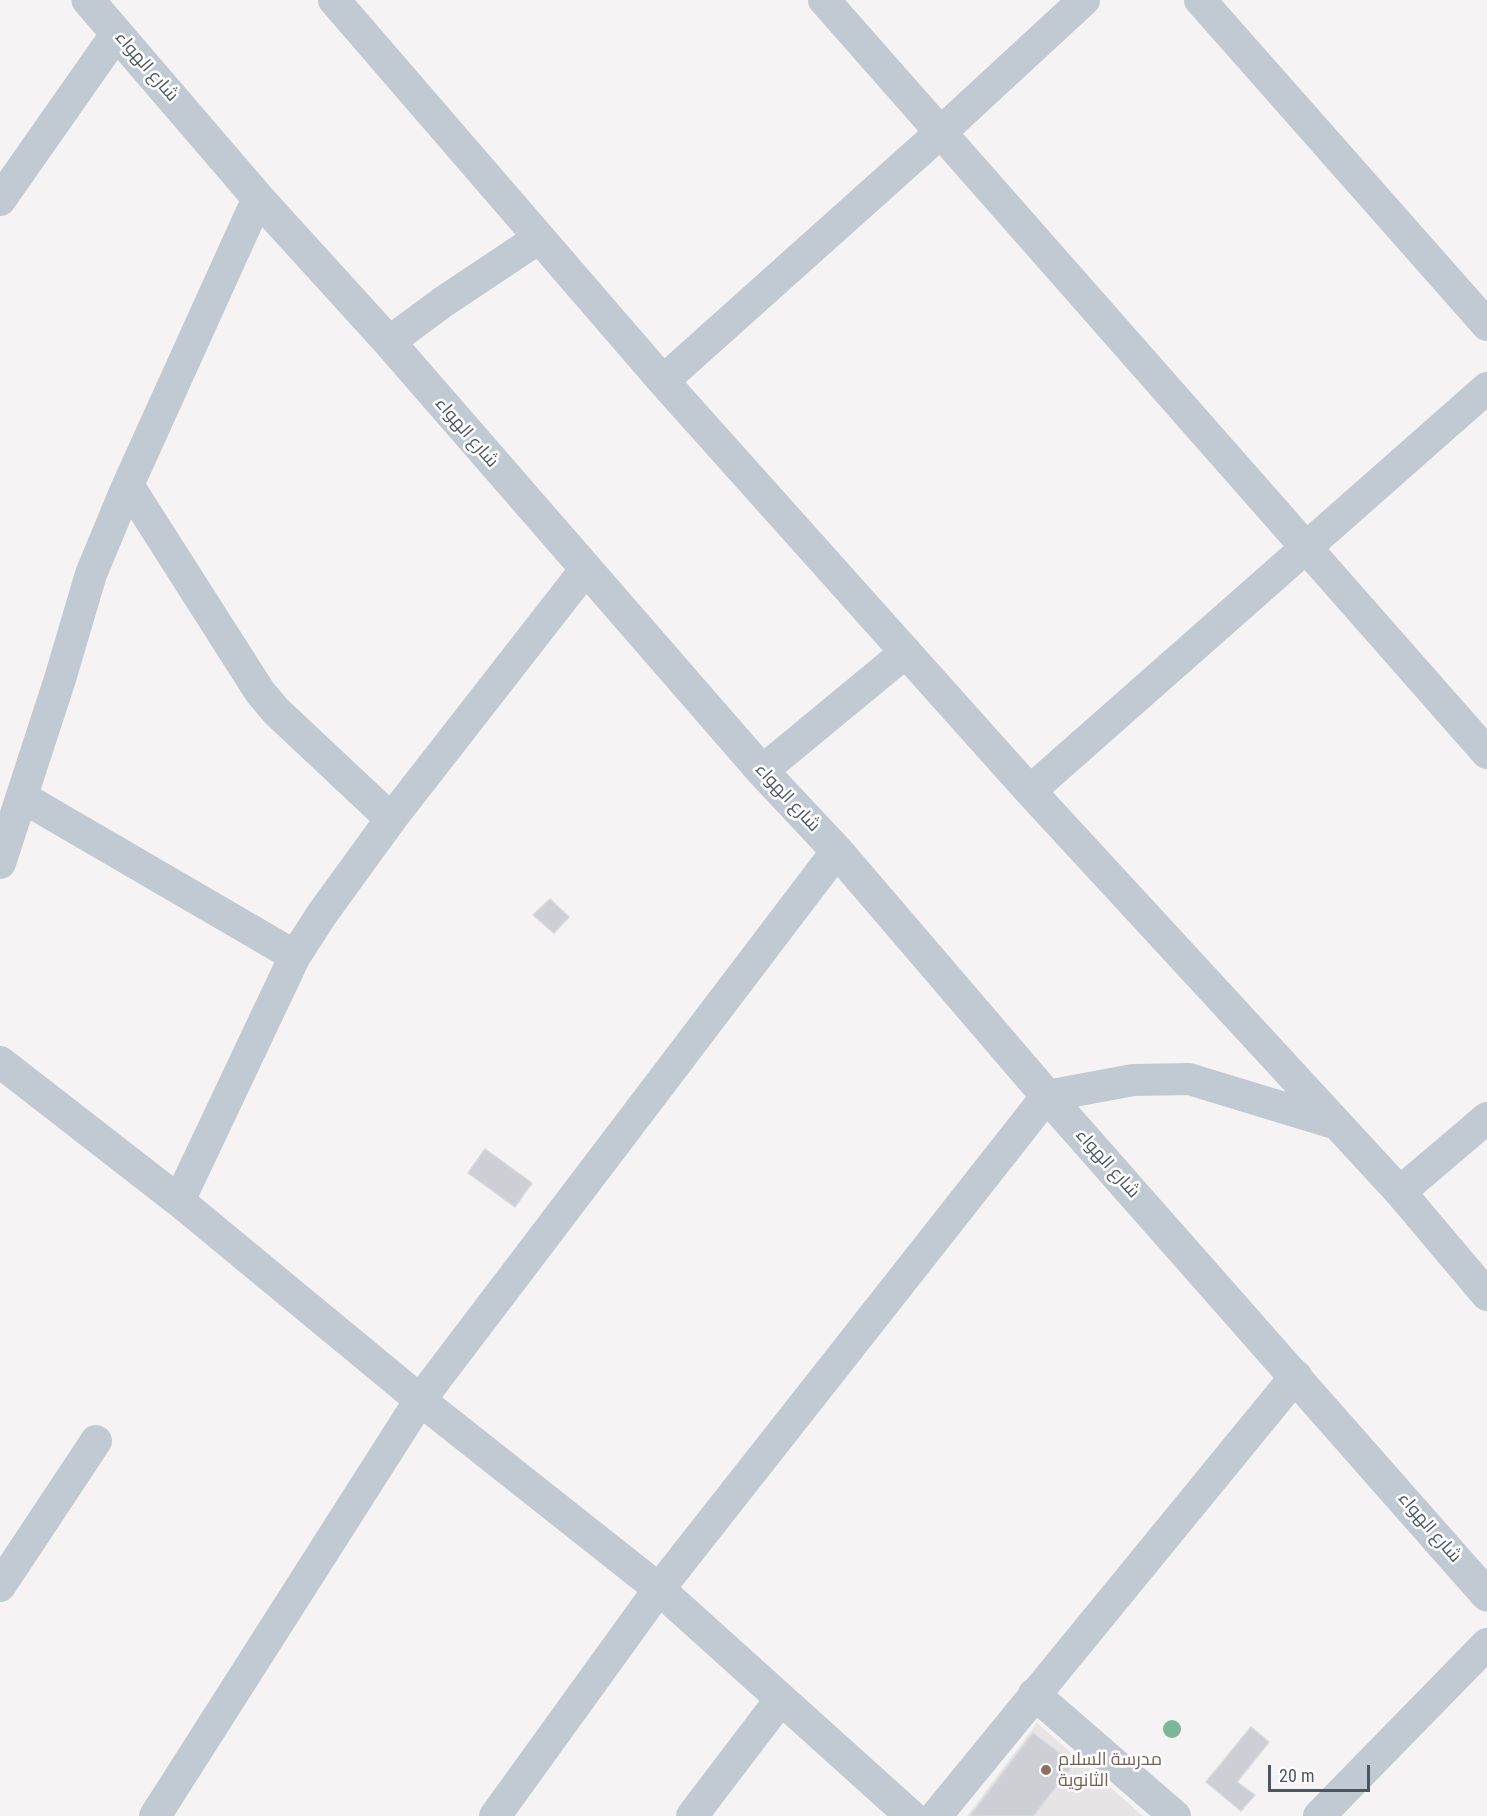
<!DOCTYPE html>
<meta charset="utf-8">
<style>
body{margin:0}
#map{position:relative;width:1487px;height:1816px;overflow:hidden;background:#f5f3f3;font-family:"Roboto Condensed",sans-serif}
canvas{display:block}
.scale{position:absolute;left:1268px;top:1765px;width:102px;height:27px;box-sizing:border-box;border:3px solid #4a5661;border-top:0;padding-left:8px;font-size:18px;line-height:21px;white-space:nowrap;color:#4a5661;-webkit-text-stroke:4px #fff;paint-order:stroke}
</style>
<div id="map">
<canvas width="1487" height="1816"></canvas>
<div class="scale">20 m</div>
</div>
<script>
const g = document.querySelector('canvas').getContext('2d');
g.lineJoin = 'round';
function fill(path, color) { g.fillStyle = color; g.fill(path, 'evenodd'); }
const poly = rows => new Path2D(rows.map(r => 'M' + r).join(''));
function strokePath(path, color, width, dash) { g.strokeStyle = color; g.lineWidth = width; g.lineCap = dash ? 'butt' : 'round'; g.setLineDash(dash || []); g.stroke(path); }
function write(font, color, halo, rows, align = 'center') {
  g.font = font + ' "Roboto Condensed",Cairo,sans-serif'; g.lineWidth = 5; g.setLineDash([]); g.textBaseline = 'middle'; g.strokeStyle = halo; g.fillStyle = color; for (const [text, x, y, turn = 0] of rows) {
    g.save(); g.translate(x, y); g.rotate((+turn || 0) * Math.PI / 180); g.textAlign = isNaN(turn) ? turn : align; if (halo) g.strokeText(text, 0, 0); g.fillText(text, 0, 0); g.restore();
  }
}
fill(poly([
 [1037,1723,1143,1816,967,1816]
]), '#e6e4e5');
const building = poly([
 [550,899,569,917,554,933,533,915,550,899],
 [485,1149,532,1183,515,1207,468,1173,485,1149],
 [1251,1727,1269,1742,1237,1782,1255,1795,1241,1811,1206,1782,1251,1727],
 [1033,1733,1074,1764,1033,1816,970,1816,1033,1733]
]);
fill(building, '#cdcfd5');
strokePath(building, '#d7d9de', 1.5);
strokePath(poly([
 [334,0,663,381,1030,791,1400,1192,1487,1295],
 [824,0,1487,753],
 [1200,0,1487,325],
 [0,200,117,33],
 [389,342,443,302,539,238],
 [663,381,940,133,1084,0],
 [128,485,260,692,276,711,391,819],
 [762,771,906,652],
 [1030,791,1487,388],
 [22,797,295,956],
 [0,863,60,679,91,574,128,485,258,198],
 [0,1062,179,1201,420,1400,659,1589,911,1816],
 [1400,1192,1487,1118],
 [179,1201,295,956,322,914,391,819,585,570],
 [0,1586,96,1441],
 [1034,1694,1175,1816],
 [155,1816,420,1400,837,851],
 [495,1816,659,1589,1047,1096,1133,1080,1189,1079,1337,1124],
 [692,1816,781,1699],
 [936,1816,1296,1376],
 [1319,1816,1487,1644]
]), '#c1cad2', 32);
strokePath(poly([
 [88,0,258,198,389,342,762,771,837,851,1047,1096,1487,1595]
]), '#c1cad2', 33);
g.fillStyle = '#7bb799';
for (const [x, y] of [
 [1172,1729]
]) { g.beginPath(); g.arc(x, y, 9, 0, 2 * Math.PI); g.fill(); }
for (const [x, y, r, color] of [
 [1046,1770,6,"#8d6e63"]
]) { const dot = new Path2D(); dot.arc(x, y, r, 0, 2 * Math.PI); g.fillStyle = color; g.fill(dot); strokePath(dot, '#fff', 2); }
write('18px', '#4a5661', '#fff', [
 ["شارع الهواء",146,67,49],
 ["شارع الهواء",466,433,49],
 ["شارع الهواء",787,798,47],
 ["شارع الهواء",1107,1164,48],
 ["شارع الهواء",1429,1528,49]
]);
write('18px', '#785e54', '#fff', [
 ["مدرسة السلام",1058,1760],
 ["الثانوية",1058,1781]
], 'left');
</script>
